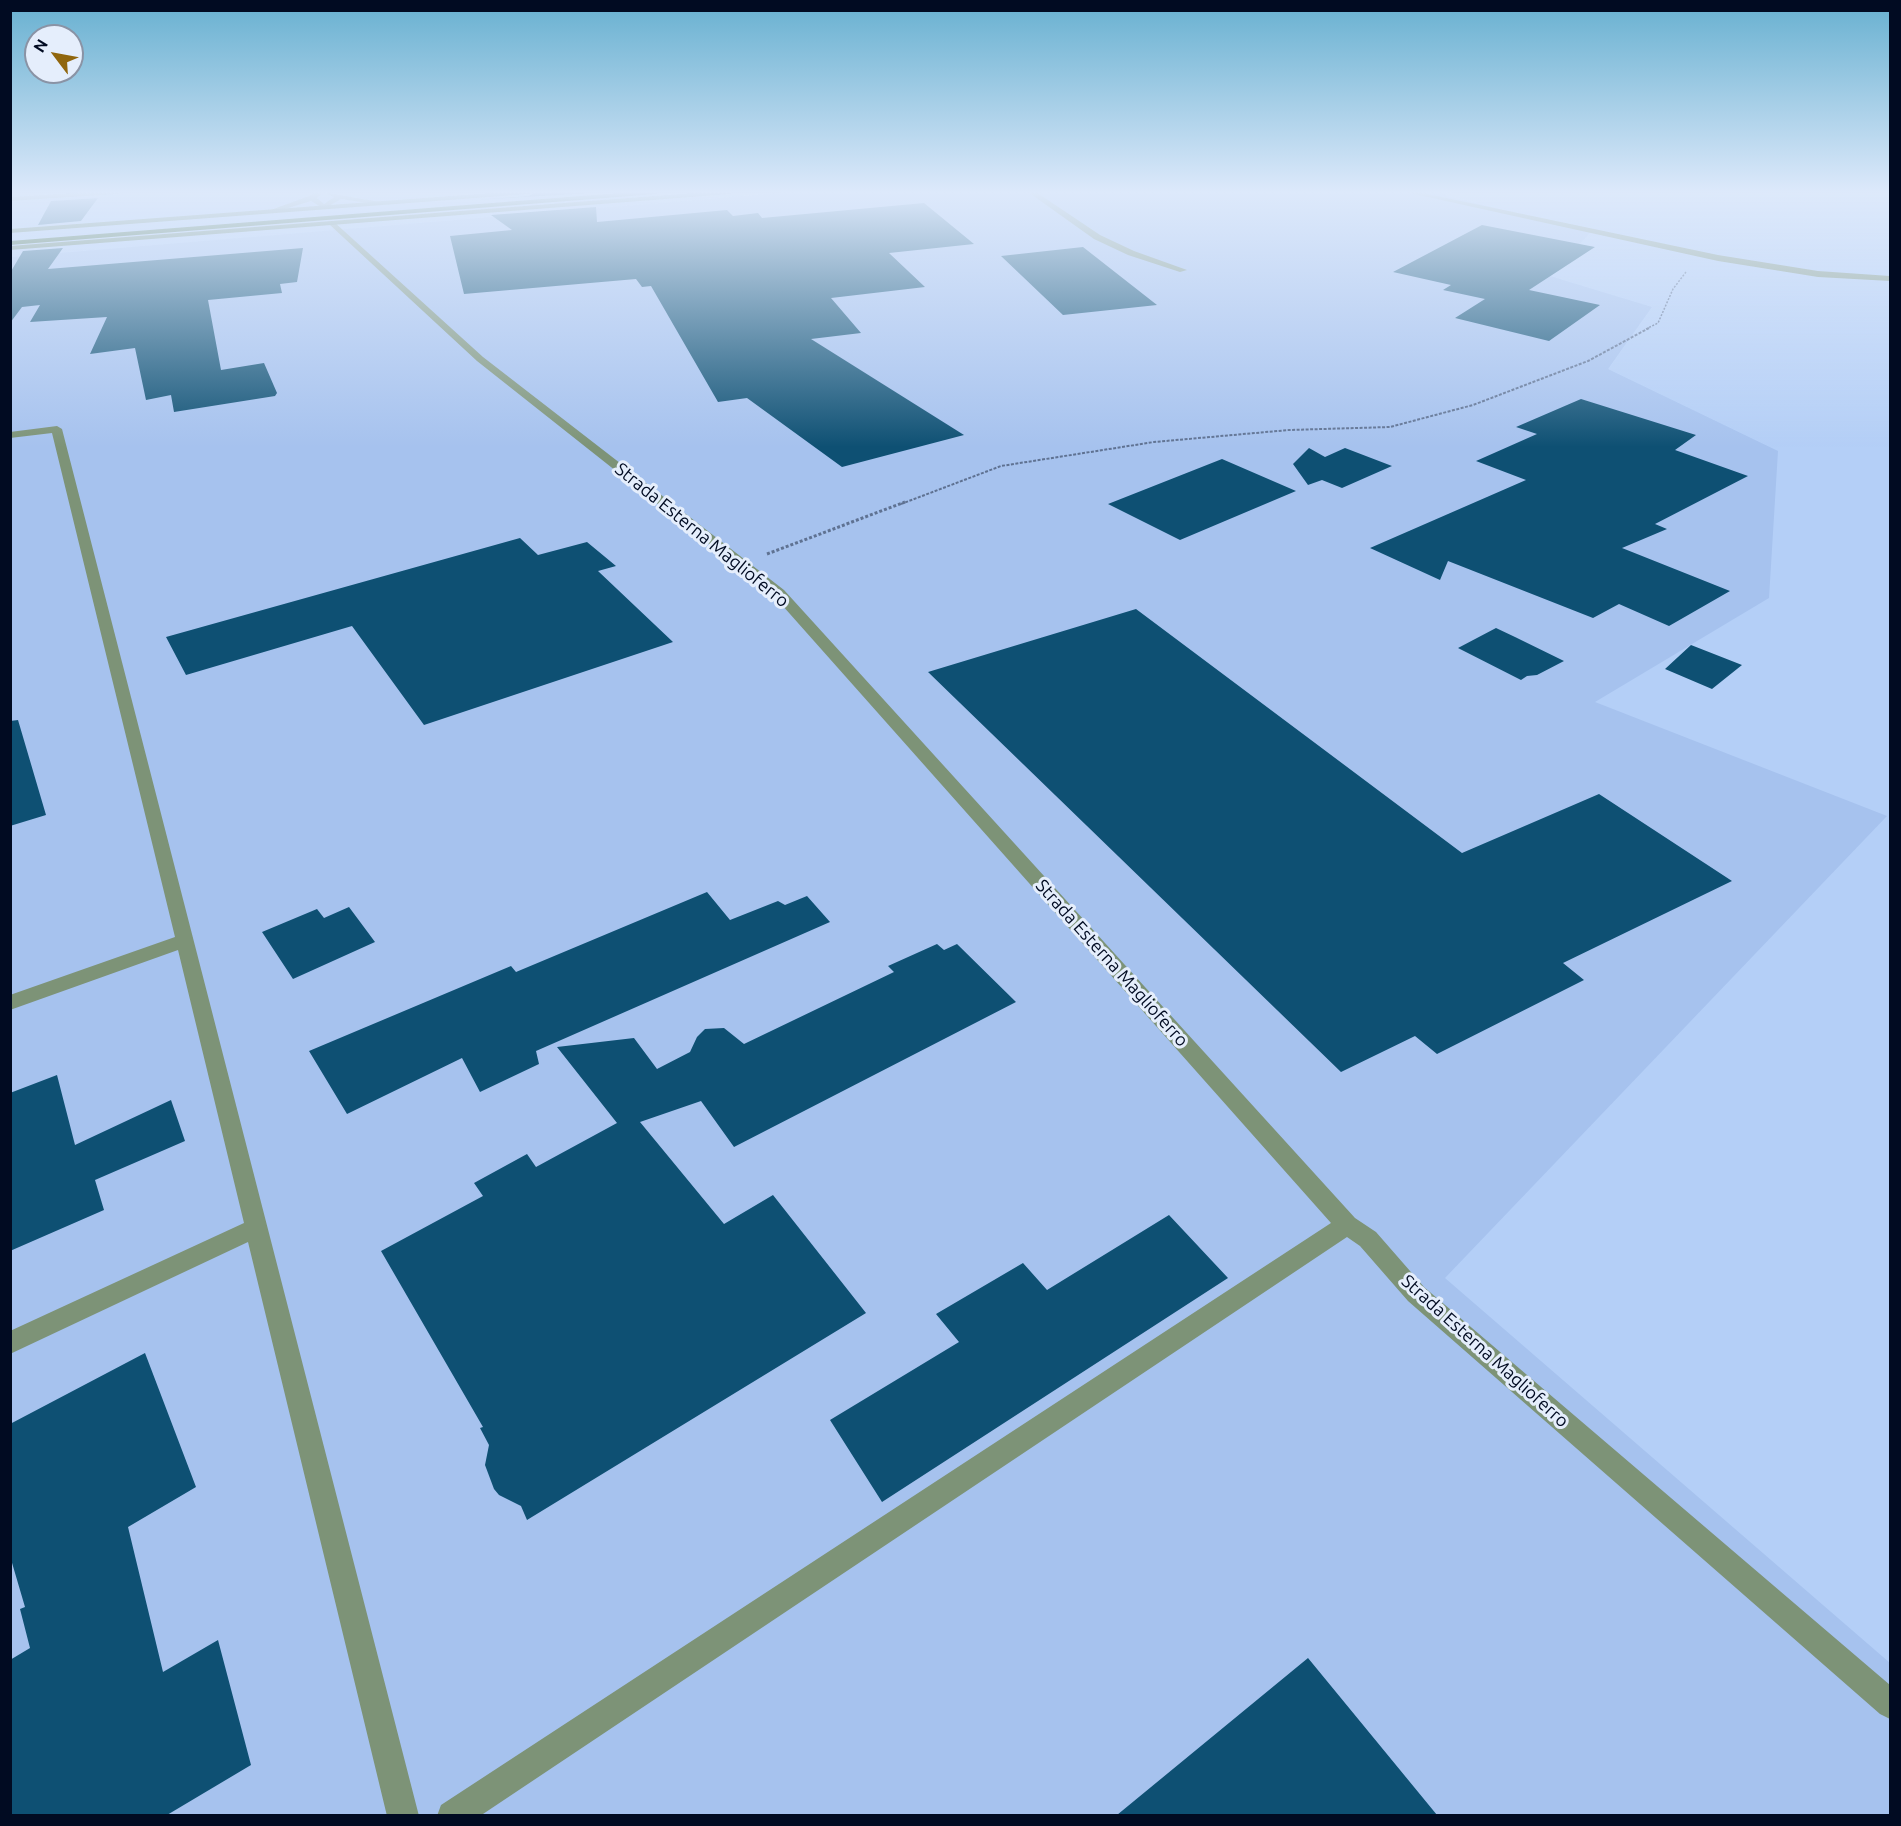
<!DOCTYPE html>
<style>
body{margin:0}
#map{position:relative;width:1901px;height:1826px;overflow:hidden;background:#b4cff7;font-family:Ubuntu,sans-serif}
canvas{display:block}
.frame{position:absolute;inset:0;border:12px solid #010b22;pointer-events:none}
.north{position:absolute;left:24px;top:24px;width:60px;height:60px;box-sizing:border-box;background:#e5eefc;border:2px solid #8a93a5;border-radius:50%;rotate:302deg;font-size:16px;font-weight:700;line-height:24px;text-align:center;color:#010b22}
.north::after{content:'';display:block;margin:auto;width:21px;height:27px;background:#90660e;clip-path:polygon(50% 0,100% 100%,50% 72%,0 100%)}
</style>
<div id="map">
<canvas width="1901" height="1826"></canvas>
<div class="frame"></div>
<div class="north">N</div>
</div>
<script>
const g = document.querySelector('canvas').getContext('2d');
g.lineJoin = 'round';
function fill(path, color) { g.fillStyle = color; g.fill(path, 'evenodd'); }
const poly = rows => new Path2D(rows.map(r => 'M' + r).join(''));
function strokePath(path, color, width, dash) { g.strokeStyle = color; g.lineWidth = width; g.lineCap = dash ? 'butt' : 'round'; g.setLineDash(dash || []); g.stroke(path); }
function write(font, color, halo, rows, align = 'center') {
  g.font = font + ' Ubuntu,sans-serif'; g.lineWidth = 6; g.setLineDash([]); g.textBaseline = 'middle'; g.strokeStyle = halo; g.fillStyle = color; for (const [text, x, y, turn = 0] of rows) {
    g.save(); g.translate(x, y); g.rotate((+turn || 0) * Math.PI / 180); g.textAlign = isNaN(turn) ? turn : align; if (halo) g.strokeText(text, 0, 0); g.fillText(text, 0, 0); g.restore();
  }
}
fill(poly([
 [790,192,1453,192,1444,195,1591,232,1550,276,1652,307,1608,369,1778,451,1769,598,1595,702,1887,816,1445,1278,1890,1663,1890,1815,11,1816,11,257]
]), '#a6c2ee');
fill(poly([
 [535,192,595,193,473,200,529,196],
 [98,198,81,221,38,225,51,201],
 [924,203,974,244,889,253,925,287,831,298,861,333,811,339,964,435,842,467,747,398,718,402,651,286,642,287,636,279,464,294,450,236,512,230,491,215,596,207,597,222,727,210,733,216,758,213,762,218],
 [1482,225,1595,247,1529,290,1600,305,1549,341,1455,318,1485,299,1443,290,1451,285,1393,272],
 [1083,247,1157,305,1063,315,1001,256],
 [63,248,48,269,303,248,297,282,280,284,282,293,208,300,221,370,264,363,277,393,275,396,174,412,171,395,146,400,135,348,90,354,107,317,30,322,40,305,22,307,10,323,10,273,23,251],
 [1581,399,1696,435,1675,450,1748,476,1655,524,1667,529,1622,548,1730,591,1669,626,1619,604,1593,618,1448,561,1440,580,1370,548,1526,480,1476,461,1537,434,1516,427],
 [1309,448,1325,457,1345,448,1392,466,1342,488,1322,480,1308,485,1293,464],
 [1222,459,1296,491,1180,540,1108,504],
 [520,538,538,555,587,542,616,566,598,571,673,642,424,725,352,626,186,675,166,637],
 [1136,609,1462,853,1599,794,1732,881,1563,963,1584,980,1437,1054,1415,1036,1341,1072,928,672],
 [1496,628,1515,637,1564,661,1537,675,1527,676,1521,680,1458,648],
 [1691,645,1742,665,1712,689,1665,669],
 [18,720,46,815,10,826,10,721],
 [707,892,730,920,778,901,785,905,807,896,830,922,536,1051,539,1064,480,1092,462,1058,347,1114,309,1051,511,966,516,972],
 [349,907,375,942,293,979,262,932,317,909,324,918],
 [937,944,944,950,957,944,1016,1002,734,1147,701,1101,640,1122,724,1224,773,1195,866,1313,527,1520,521,1506,499,1495,494,1489,485,1465,489,1445,480,1428,483,1427,381,1251,483,1196,474,1183,527,1154,536,1167,617,1123,557,1047,634,1038,657,1069,690,1052,697,1037,705,1029,724,1028,744,1044,894,972,888,966],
 [57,1075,75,1145,171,1100,185,1141,95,1180,104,1210,10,1251,10,1093],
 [1169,1215,1228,1278,882,1502,830,1420,959,1342,936,1314,1023,1263,1047,1290],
 [145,1353,196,1487,128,1527,163,1672,218,1640,251,1765,167,1815,10,1815,10,1660,30,1648,20,1609,25,1607,10,1556,10,1424],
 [1308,1658,1437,1815,1117,1815]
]), '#0e5073');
strokePath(poly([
 [1646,329,1658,323,1673,289,1686,272]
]), '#5f7292', 1.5, [2, 1.5]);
strokePath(poly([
 [901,504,1001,466,1154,442,1289,430,1390,427,1473,405,1588,361,1649,328]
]), '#5f7292', 2, [3, 1.5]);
strokePath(poly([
 [767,554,905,502]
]), '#5f7292', 3, [3, 2]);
fill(poly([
 [88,192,122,192,118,194,10,201,10,197,88,192],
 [315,192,323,192,317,198,324,204,334,197,323,192,386,203,382,205,341,199,324,209,311,201,272,213,268,211,309,196,315,192],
 [1028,192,1036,192,1100,235,1134,251,1187,270,1180,272,1128,255,1094,239,1028,192],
 [1405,192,1418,192,1718,255,1818,271,1890,276,1890,281,1818,277,1718,261,1405,192],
 [333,221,483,357,784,590,1355,1218,1376,1232,1424,1287,1890,1685,1890,1719,1880,1714,1408,1301,1360,1246,1347,1237,480,1816,437,1816,441,1805,1331,1223,774,596,477,361,330,225,329,223,333,221],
 [57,426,62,429,419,1816,387,1816,248,1242,10,1354,10,1331,244,1223,178,950,10,1010,10,995,175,937,52,433,10,438,10,432,57,426]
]), '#7d9377');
fill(poly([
 [503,192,533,192,529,194,10,233,10,229,503,192],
 [705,192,734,192,730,194,10,250,10,246,705,192]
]), '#56764d');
fill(poly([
 [631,192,660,192,656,194,10,245,10,241,631,192]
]), '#204f0f');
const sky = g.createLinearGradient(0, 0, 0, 447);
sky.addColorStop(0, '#67b0d0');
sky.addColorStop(0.43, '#dde9fb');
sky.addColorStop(1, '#dde9fb00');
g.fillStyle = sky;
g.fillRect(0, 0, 1901, 447);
write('18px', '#010b22', '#e5eefc', [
 ["Strada Esterna Maglioferro",702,535,39],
 ["Strada Esterna Maglioferro",1112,963,48],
 ["Strada Esterna Maglioferro",1485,1351,42]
]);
</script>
